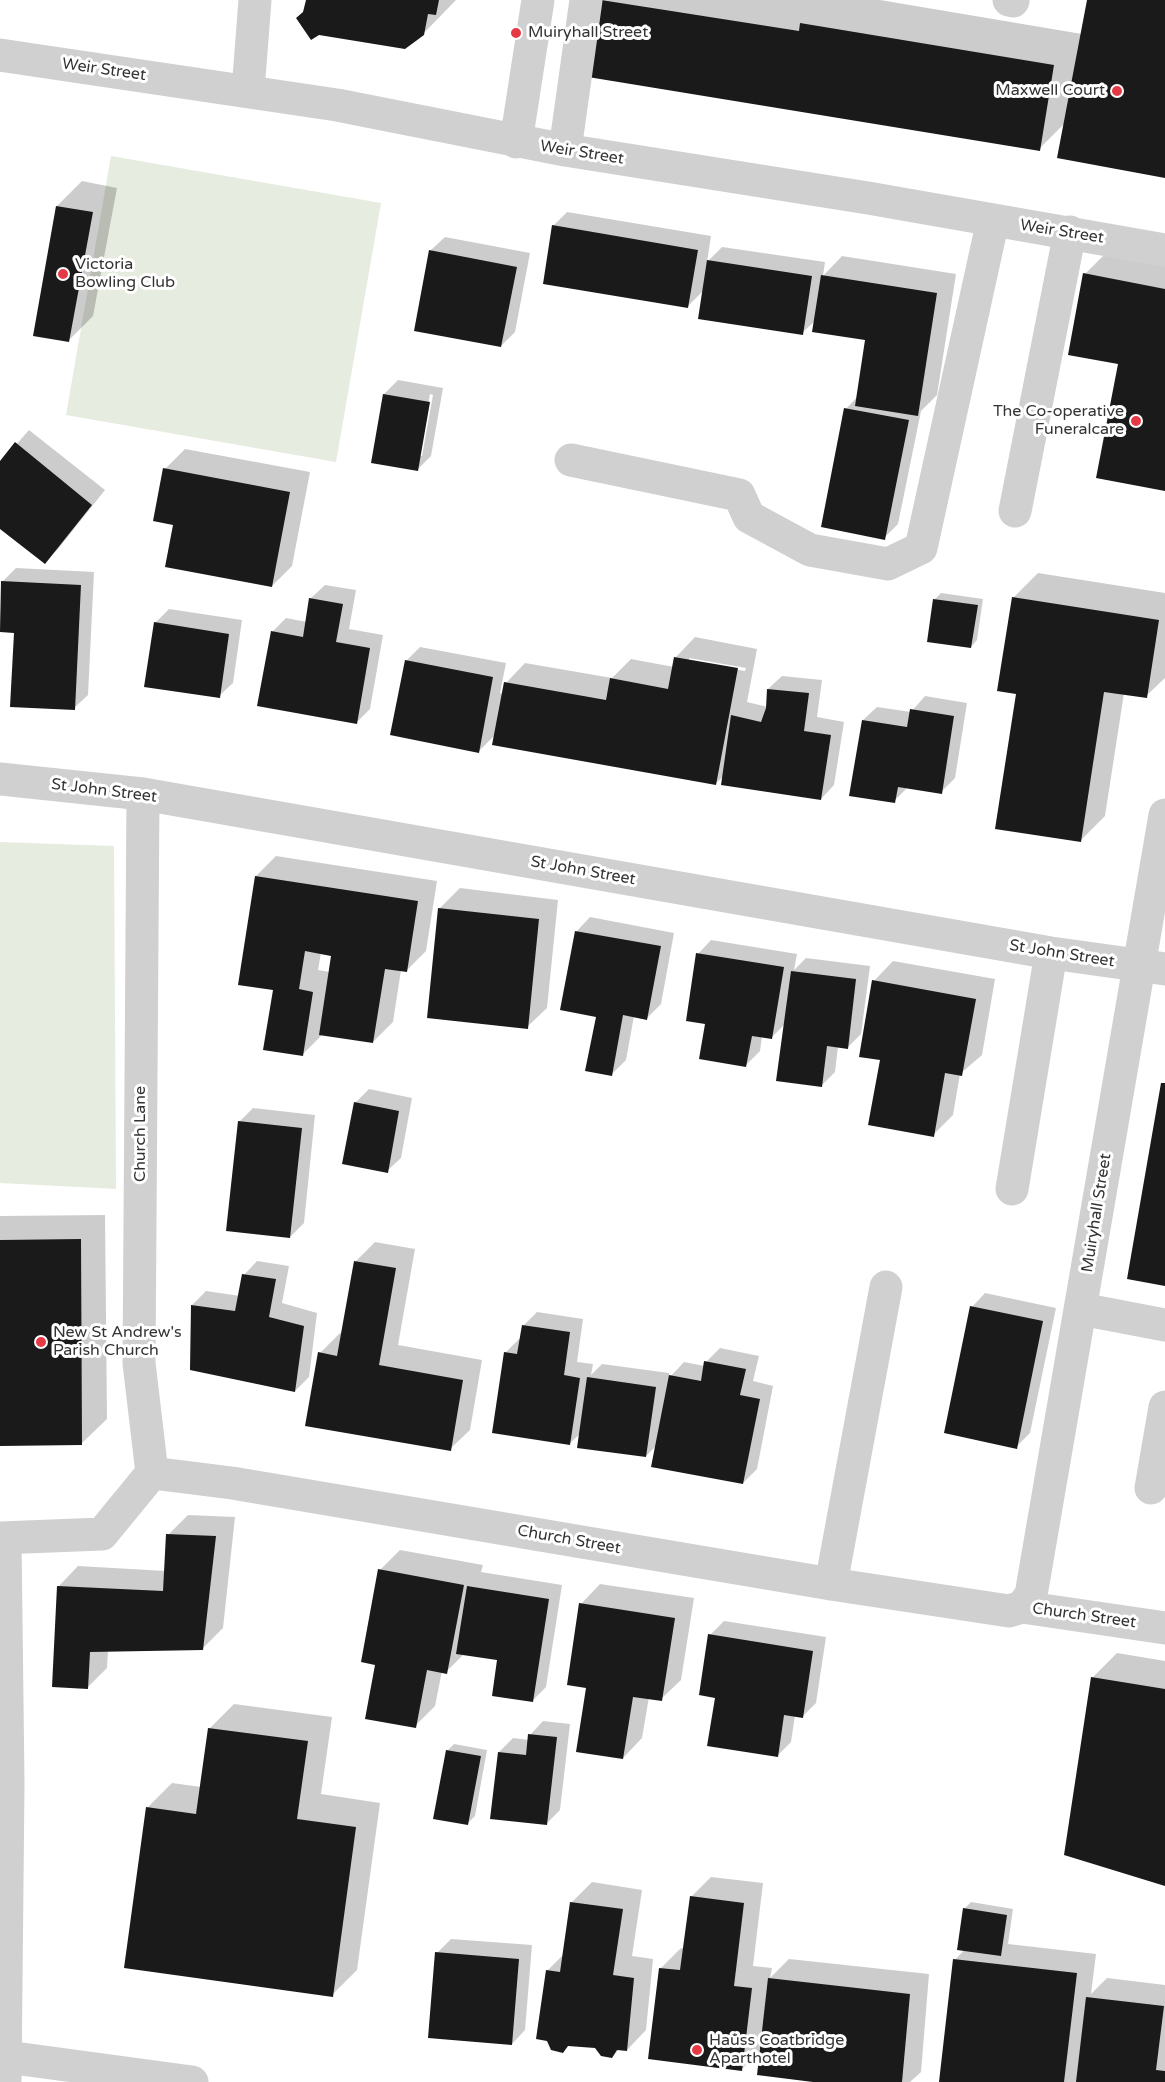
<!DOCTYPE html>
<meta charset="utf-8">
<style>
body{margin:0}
canvas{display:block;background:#fff}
</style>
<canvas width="1165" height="2082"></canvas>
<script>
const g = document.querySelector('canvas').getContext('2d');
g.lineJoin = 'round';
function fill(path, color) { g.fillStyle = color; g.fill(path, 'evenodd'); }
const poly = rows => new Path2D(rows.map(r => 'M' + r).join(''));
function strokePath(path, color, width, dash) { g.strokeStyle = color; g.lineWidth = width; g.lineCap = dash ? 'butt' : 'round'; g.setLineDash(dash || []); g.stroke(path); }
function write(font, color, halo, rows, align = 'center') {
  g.font = font + ' "Varela Round",sans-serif'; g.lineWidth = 6; g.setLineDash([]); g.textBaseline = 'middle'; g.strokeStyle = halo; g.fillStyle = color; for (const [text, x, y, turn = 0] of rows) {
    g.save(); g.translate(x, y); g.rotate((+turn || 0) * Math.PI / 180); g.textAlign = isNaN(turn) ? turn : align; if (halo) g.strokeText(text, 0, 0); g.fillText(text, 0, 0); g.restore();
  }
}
fill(poly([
 [111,156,381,203,336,462,66,415],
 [0,842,114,846,116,1189,0,1183]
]), '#e6ecdf');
fill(poly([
 [307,0,456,0,423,34],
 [602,0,880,0,1082,34,1088,0,1165,0,1165,176,1065,123,1039,149,590,75],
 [82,181,117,188,93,316,68,341,57,206],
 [567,212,711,236,707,262,722,247,825,262,823,276,842,256,956,274,937,395,921,411,898,524,884,538,846,409,858,396,867,339,816,320,802,333,704,290,688,306,553,226],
 [445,237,530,253,515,332,501,346,431,250],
 [1105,254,1165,265,1165,489,1085,274],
 [398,380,443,388,431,456,417,470,384,394],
 [430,394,433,395,422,456,419,456],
 [29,430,105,490,58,549,44,562,0,527,0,463],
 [185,449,310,472,292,566,272,586,165,469],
 [16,568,94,572,88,695,74,708,15,631,0,631,2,582],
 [1038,573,1165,593,1165,678,1146,696,1124,693,1105,816,1080,841,1018,692,1013,598],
 [325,585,356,590,349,629,383,635,370,709,356,723,272,632,286,618,307,622,311,598],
 [941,593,983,599,977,640,971,647,935,599],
 [169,609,242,620,233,683,219,696,155,623],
 [695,637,757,649,747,702,768,707,768,689,782,676,822,680,817,717,844,722,834,785,821,799,724,776,716,783,496,734,479,751,406,661,420,647,506,663,500,693,503,694,506,683,525,663,612,678,631,659,674,667,676,657],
 [689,658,746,668,745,671,689,661],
 [925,696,967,703,955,778,941,792,908,787,894,801,863,720,877,707,911,712],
 [276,856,437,881,426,951,406,971,401,970,393,1022,373,1042,323,1034,303,1054,275,989,256,876],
 [321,953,333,955,330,972,318,970],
 [460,888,558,900,547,1008,527,1027,440,908],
 [590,917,674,933,661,1004,647,1018,634,1016,626,1060,612,1074,577,931],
 [711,940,797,954,794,970,806,958,870,966,861,1034,847,1048,838,1046,835,1072,821,1086,786,1023,771,1038,762,1036,760,1051,746,1065,707,1022,698,954],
 [893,961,995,979,982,1055,960,1074,953,1115,933,1135,881,1059,874,981],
 [369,1089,412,1098,401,1158,387,1171,355,1103],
 [253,1108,315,1115,304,1223,290,1237,239,1122],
 [105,1215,107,1419,82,1443,0,1444,0,1216],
 [375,1242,415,1249,398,1345,482,1360,470,1430,450,1449,320,1353,340,1333,342,1334,355,1262],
 [257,1261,289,1266,282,1303,317,1313,309,1377,295,1391,192,1369,192,1305,206,1291,240,1296,244,1275],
 [985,1293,1056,1308,1030,1433,1016,1447,972,1307],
 [537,1312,583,1319,577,1362,593,1364,591,1375,602,1364,669,1373,669,1378,684,1362,705,1366,706,1362,720,1348,759,1356,753,1381,773,1386,757,1469,743,1483,657,1445,646,1456,581,1433,570,1443,505,1353,519,1339,521,1339,523,1326],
 [188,1515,235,1517,223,1628,203,1648,108,1650,107,1668,87,1688,59,1586,78,1566,166,1571,168,1535],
 [400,1550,483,1565,481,1572,562,1585,546,1687,532,1701,499,1659,464,1654,446,1672,442,1671,435,1706,415,1726,377,1663,380,1570],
 [600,1584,694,1598,681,1680,661,1699,649,1697,642,1738,623,1758,588,1687,581,1604],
 [724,1621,826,1637,816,1703,802,1717,795,1715,791,1742,777,1756,717,1697,710,1635],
 [1117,1653,1165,1661,1165,1884,1092,1678],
 [234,1704,332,1717,321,1794,380,1803,357,1970,332,1995,147,1808,172,1783,201,1787,209,1729],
 [543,1721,570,1724,560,1810,546,1824,499,1752,513,1738,529,1740,530,1735],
 [454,1744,487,1750,475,1816,468,1823,447,1751],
 [711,1877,763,1883,753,1966,772,1968,770,1978,789,1959,929,1974,921,2072,910,2082,825,2082,761,2049,742,2069,661,1968,681,1948,685,1949,691,1897],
 [592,1882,642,1890,632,1956,653,1959,646,2030,627,2050,619,2049,612,2057,547,1971,564,1954,572,1902],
 [971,1902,1013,1909,1008,1944,1096,1954,1091,1994,1107,1978,1165,1985,1165,2082,940,2082,955,1960,965,1949,964,1909],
 [451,1939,532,1945,525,2030,512,2044,437,1953]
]), '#0003');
fill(poly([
 [306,0,439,0,436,15,428,14,424,35,405,49,319,35,311,40,296,18,303,12],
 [601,0,799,31,800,23,1054,65,1040,151,588,77],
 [1087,0,1165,0,1165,178,1057,158],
 [56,206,93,212,69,342,33,336],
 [552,225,698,250,688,308,543,284],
 [429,250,517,267,501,347,414,331],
 [707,260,812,276,803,335,698,319],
 [1083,273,1165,289,1165,491,1096,478,1118,364,1068,355],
 [821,275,937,293,918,416,855,406,865,340,812,332],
 [383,394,430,402,418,471,371,463],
 [844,408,909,420,885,540,821,527],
 [15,442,92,505,45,564,0,529,0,461],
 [163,468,290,492,272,587,165,567,173,525,153,521],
 [1,581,81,585,75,710,10,707,14,633,0,632],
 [1012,597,1159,620,1147,698,1104,692,1081,842,995,829,1016,694,997,691],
 [309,598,343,604,336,642,370,648,357,724,257,706,271,631,303,637],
 [933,599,978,605,971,648,927,642],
 [154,622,229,634,220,698,144,687],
 [674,657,738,668,716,785,492,745,504,682,606,700,610,678,668,689],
 [405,660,493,677,479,753,390,735],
 [767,689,809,693,804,731,831,735,821,800,721,785,731,715,761,722,766,708],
 [910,709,954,716,942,794,898,787,895,803,849,796,862,720,907,727],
 [255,876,418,901,407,972,385,969,373,1043,319,1035,331,956,305,951,299,989,313,992,303,1056,263,1050,273,990,238,985],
 [438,908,539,919,528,1029,427,1018],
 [575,931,661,946,647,1020,623,1015,612,1076,585,1071,596,1017,560,1010],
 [696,953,784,967,772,1039,752,1036,746,1067,699,1059,705,1024,686,1021],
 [791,971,856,979,848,1049,827,1046,822,1087,776,1081],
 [872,980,976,999,962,1076,945,1073,934,1137,868,1125,880,1060,859,1057],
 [1161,1083,1165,1083,1165,1286,1127,1279],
 [354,1102,399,1111,388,1173,342,1164],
 [238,1121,302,1128,290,1238,226,1231],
 [81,1239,82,1445,0,1446,0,1240],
 [354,1261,396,1268,379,1365,463,1380,451,1451,305,1426,318,1352,337,1356],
 [242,1274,276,1279,269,1317,304,1326,295,1392,190,1370,191,1305,235,1311],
 [970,1306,1043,1321,1017,1449,944,1433],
 [522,1325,570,1332,564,1375,580,1378,570,1445,492,1433,504,1352,517,1354],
 [704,1361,746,1369,740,1395,760,1399,743,1484,651,1467,669,1375,701,1381],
 [587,1377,656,1387,646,1457,577,1448],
 [166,1534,216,1536,203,1650,90,1652,88,1689,52,1687,57,1586,163,1591],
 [378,1569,464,1585,447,1674,427,1670,416,1728,365,1719,375,1665,361,1662],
 [467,1586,549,1599,533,1702,492,1696,497,1660,456,1654],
 [579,1603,675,1618,662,1701,633,1697,623,1759,576,1752,586,1688,567,1685],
 [708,1634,813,1651,803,1718,784,1715,778,1757,707,1746,715,1698,699,1695],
 [1091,1677,1165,1689,1165,1886,1064,1855],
 [208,1728,308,1741,297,1819,356,1827,333,1997,124,1968,146,1807,196,1814],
 [528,1734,557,1737,547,1825,490,1819,498,1752,526,1755],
 [446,1750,481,1756,468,1825,433,1819],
 [690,1896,744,1903,734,1986,752,1988,742,2071,648,2059,659,1968,680,1970],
 [570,1902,623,1909,613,1975,634,1978,627,2051,617,2050,612,2058,601,2056,595,2048,568,2046,563,2053,551,2050,547,2041,536,2039,546,1970,560,1972],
 [963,1908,1007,1915,1001,1956,957,1950],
 [435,1952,519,1959,512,2045,428,2038],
 [953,1959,1077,1973,1064,2082,939,2082],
 [768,1978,910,1994,902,2082,813,2082,757,2075],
 [1086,1997,1164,2006,1156,2070,1165,2071,1165,2082,1076,2082]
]), '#1a1a1a');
strokePath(poly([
 [1009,0,1013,1],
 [0,55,337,105,565,150,868,198,1165,250],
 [248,91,255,0],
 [516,142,538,0],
 [565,150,586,0],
 [571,460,739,495,749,517,810,550,888,564,921,548,993,220],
 [1015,511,1070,232],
 [0,779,143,794,1051,953,1165,969],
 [143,794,139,1363,152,1473],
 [1012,1189,1051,953],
 [1081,1309,1165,1325],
 [1151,1488,1165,1407],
 [0,1538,102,1534,152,1473,232,1483,831,1584,1009,1611,1022,1607,1165,1628],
 [5,1538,8,1783,5,2082],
 [831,1584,886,1287],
 [1022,1607,1031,1595,1165,815],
 [0,2056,192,2082]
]), '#d0d0d0', 33);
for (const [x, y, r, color] of [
 [516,33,6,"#e63946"],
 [1117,91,6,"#e63946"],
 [63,274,6,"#e63946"],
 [1136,421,6,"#e63946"],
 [41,1342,6,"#e63946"],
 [697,2050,6,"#e63946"]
]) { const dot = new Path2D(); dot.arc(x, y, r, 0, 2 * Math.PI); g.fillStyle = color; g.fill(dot); strokePath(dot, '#fff', 2); }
write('16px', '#333', '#fff', [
 ["Muiryhall Street",528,33],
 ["Maxwell Court",1105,91,"right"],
 ["Victoria",75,265],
 ["Bowling Club",75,283],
 ["The Co-operative",1124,412,"right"],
 ["Funeralcare",1124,430,"right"],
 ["New St Andrew's",53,1333],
 ["Parish Church",53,1351],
 ["Haŭss Coatbridge",709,2041],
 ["Aparthotel",709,2059]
], 'left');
write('16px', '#333', '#fff', [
 ["Weir Street",104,70,8],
 ["Weir Street",582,153,9],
 ["Weir Street",1062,232,9],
 ["St John Street",104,791,7],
 ["St John Street",583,871,10],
 ["St John Street",1062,954,9],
 ["Church Lane",141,1134,-90],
 ["Muiryhall Street",1097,1213,-81],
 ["Church Street",569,1540,10],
 ["Church Street",1084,1616,8]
]);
</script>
